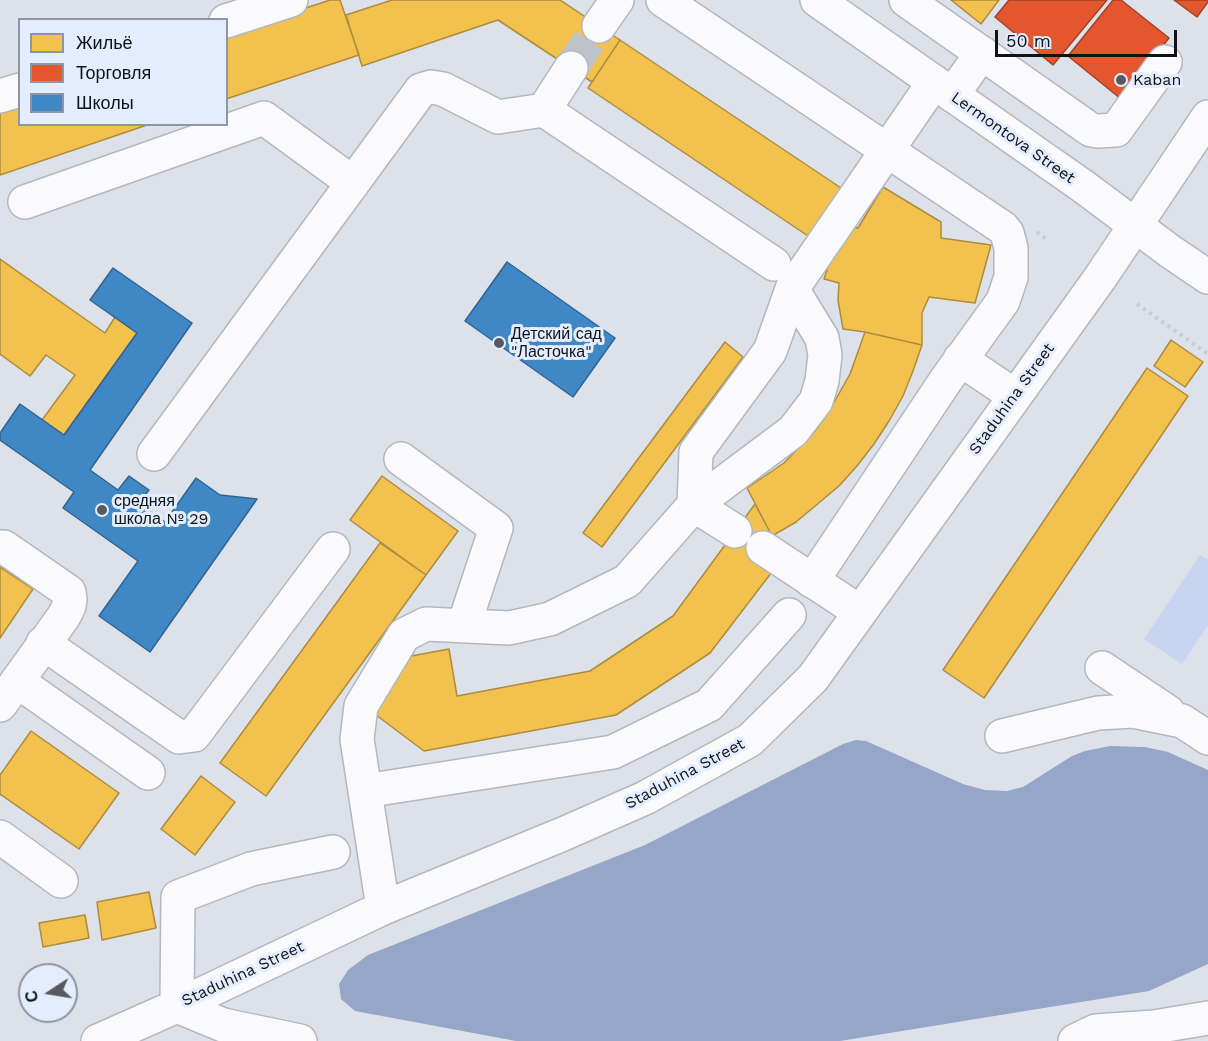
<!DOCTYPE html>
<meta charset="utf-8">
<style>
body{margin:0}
#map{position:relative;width:1208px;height:1041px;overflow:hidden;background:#dde1ea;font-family:"Work Sans",sans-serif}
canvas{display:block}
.legend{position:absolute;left:18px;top:18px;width:210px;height:108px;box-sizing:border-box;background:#e4edfe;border:2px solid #8f95a2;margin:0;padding:8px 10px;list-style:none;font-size:18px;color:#0f1217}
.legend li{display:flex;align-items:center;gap:12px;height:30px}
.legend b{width:30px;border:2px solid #8f95a2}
.north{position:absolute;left:18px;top:963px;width:60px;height:60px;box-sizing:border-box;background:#e4edfe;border:2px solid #8f95a2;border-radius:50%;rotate:258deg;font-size:16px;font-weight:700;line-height:24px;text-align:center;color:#0f1217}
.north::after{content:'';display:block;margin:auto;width:21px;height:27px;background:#575a61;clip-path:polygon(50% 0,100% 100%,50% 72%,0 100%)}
.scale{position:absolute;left:995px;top:30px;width:182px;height:27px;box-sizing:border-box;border:3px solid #0f1217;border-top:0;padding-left:8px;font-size:18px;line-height:21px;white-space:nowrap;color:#0f1217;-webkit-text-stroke:4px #e4edfe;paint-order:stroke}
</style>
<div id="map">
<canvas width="1208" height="1041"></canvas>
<ul class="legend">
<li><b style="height:16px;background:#f2c14e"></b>Жильё</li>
<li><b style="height:16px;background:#e4572e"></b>Торговля</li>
<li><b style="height:16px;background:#3f88c5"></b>Школы</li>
</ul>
<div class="north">С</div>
<div class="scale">50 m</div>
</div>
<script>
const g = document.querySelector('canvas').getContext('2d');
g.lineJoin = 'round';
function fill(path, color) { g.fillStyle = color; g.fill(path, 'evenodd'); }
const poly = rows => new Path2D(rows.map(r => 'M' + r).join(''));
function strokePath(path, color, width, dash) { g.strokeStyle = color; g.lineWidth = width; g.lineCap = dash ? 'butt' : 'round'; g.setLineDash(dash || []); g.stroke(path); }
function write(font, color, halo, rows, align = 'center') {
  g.font = font + ' "Work Sans",sans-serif'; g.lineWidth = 6; g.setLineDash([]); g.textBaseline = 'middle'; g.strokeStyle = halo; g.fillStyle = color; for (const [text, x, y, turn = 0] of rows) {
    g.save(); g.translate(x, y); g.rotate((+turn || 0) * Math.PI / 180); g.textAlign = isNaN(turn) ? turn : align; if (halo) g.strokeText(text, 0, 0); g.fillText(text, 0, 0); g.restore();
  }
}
fill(poly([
 [1200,555,1208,560,1208,625,1182,664,1144,639]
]), '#c8d5f1');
fill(poly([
 [856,740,866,741,963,784,985,790,1007,791,1023,787,1072,756,1085,751,1110,746,1145,747,1168,752,1208,770,1208,964,1149,991,840,1041,516,1041,355,1011,341,999,339,984,348,970,368,955,645,845,843,744]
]), '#96a6c8');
const homes = poly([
 [330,0,340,0,359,55,226,99,226,34,330,0],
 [392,0,560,0,620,40,592,82,498,20,362,66,346,15,392,0],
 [951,0,999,0,981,24,951,0],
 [620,40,847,192,814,240,588,88,620,40],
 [20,103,20,124,150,124,0,175,0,110,20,103],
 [883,187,941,222,941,238,991,245,975,303,929,297,922,313,922,345,865,332,843,329,838,300,839,283,824,279,841,227,858,228,883,187],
 [0,259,105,333,115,317,137,333,64,435,42,420,75,375,46,355,30,376,0,354,0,259],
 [865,332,922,345,913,371,903,396,889,421,874,444,857,466,839,486,796,522,772,536,747,488,784,463,815,431,828,413,850,374,865,332],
 [1171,340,1203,362,1185,387,1154,366,1171,340],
 [725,342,743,357,602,547,583,533,725,342],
 [1147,368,1188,396,984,698,943,670,1147,368],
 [382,476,458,531,426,575,350,520,382,476],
 [755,504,772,536,775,568,710,653,616,715,424,751,372,712,406,657,449,649,457,696,590,671,673,616,755,504],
 [380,543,426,575,266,796,220,763,380,543],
 [0,567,33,589,0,638,0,567],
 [31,731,119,793,79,849,0,794,0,775,31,731],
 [201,776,235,802,195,855,161,829,201,776],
 [149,892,156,928,102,940,97,902,149,892],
 [85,915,89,938,43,947,39,923,85,915]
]);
fill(homes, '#f2c14e');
strokePath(homes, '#ae8c3e', 1.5);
const shops = poly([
 [1009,0,1107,0,1053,65,995,17,1009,0],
 [1113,0,1121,0,1169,38,1121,99,1068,56,1113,0],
 [1174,0,1208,0,1208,2,1197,17,1174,0]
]);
fill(shops, '#e4572e');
strokePath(shops, '#a44227', 1.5);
const schools = poly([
 [507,262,615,338,573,397,465,321,507,262],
 [113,268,192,323,90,470,118,490,129,476,149,490,138,504,165,522,196,478,220,495,257,499,150,652,99,616,138,561,63,508,74,492,0,440,0,433,20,404,64,435,137,333,90,300,113,268]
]);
fill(schools, '#3f88c5');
strokePath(schools, '#316591', 1.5);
strokePath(poly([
 [571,68,599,26]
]), '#bec2ca', 33, [33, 16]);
const minor = poly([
 [663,0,1003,228,1007,233,1011,248,1011,277,1003,301,946,380,812,581],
 [906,0,1091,130,1098,131,1116,130,1165,62],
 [226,21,291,0],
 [599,26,617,0],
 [952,95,982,53],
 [0,96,20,90],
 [544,110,571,68],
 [25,202,264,118,353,183],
 [960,359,1015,396],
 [154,454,421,90,431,87,443,89,498,117,544,110,774,264],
 [401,459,496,528,464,625],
 [735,531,694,505,793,431,816,401,822,381,825,355,822,338,792,289],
 [0,547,4,547,69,592,70,599,69,606,64,616,0,705],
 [763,548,860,612],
 [43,643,179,737,194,735,333,549],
 [1102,668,1168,712],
 [17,681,148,773],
 [1002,736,1098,713,1133,711,1182,721,1208,738],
 [365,791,613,752,709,705,789,615],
 [0,837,61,881],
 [383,908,357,739,361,706,404,635,426,624,509,628,550,619,627,581,694,505,696,452,770,351,792,289,934,82],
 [177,1006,178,897,251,869,333,852],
 [177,1006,223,1025,300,1041],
 [98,1041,177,1006,383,908,563,834,645,798,750,740,813,678,1100,278,1208,117],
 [1075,1041,1096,1031,1154,1027,1208,1018]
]);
const major = poly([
 [817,0,1084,187,1171,252,1208,277]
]);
strokePath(minor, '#b4b7bf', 36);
strokePath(major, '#b4b7bf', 36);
strokePath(poly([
 [1037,232,1046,239],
 [1137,304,1208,354]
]), '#caccce', 4, [3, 4.5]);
strokePath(minor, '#fafafc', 33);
strokePath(major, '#fafafc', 33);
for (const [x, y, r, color] of [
 [1121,80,6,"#575a61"],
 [499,343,6,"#575a61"],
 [102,510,6,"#575a61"]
]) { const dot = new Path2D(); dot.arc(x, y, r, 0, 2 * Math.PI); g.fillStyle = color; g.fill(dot); strokePath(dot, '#e4edfe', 2); }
write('16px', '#0f1217', '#e4edfe', [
 ["Kaban",1133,80],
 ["Детский сад",511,334],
 ["\"Ласточка\"",511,352],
 ["средняя",114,501],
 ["школа № 29",114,519]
], 'left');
write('16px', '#0f1217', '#e4edfe', [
 ["Lermontova Street",1013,138,35],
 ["Staduhina Street",1012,399,-54],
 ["Staduhina Street",685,774,-28],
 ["Staduhina Street",243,974,-25]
]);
</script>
